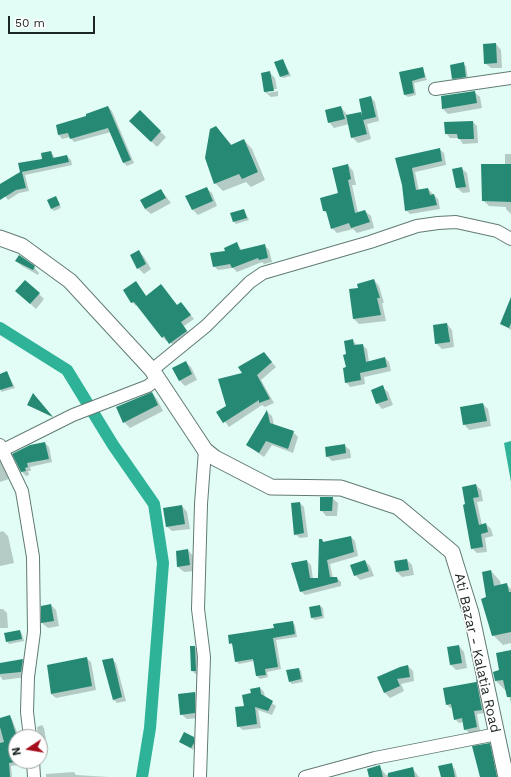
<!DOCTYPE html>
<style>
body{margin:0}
#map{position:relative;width:511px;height:777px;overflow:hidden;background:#e1fdf5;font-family:"Work Sans",sans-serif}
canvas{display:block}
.north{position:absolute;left:8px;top:729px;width:40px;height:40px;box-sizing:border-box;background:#fff;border:1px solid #a4a8a7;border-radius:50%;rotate:258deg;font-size:11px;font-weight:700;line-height:16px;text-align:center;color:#1c2623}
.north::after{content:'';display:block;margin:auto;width:14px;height:18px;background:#a50d1a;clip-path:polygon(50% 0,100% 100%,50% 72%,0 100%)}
.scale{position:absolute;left:8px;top:16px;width:87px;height:18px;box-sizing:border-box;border:2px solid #1c2623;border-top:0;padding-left:5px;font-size:12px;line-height:14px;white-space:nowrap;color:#1c2623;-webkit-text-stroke:3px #fff;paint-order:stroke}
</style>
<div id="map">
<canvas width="511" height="777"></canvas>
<div class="north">N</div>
<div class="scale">50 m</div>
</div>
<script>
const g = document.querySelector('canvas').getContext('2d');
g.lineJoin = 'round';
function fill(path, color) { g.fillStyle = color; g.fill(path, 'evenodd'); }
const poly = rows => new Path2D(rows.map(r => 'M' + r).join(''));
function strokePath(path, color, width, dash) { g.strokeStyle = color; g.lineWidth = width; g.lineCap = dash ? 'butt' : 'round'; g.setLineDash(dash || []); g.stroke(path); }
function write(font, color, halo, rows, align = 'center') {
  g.font = font + ' "Work Sans",sans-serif'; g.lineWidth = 3; g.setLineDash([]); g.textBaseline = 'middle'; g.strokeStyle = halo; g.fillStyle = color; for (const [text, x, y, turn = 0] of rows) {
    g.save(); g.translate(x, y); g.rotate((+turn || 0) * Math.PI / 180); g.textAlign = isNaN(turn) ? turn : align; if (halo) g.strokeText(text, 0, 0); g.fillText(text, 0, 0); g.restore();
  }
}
fill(poly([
 [511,441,511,482,504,443]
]), '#2eb398');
fill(poly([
 [496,44,501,50,502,68,491,68,485,63],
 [283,60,291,76,283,78,281,76],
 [463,64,466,66,468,79,456,81,453,78],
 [423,68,427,80,414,83,416,95,408,97,405,95,400,73],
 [270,73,275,78,277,89,268,90,268,93,278,91,278,96,271,97,265,92],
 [474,92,480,97,482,108,448,114,443,109,442,97],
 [371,97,375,102,379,121,367,124,371,139,358,143,352,137,349,124,334,128,329,122,341,107,348,116,361,113,364,116],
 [108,107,112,111,134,163,127,166,124,163,111,132,74,142,70,137,62,139,59,135,57,126,87,117],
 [140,112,166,137,157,147,131,121],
 [473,122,477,126,478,143,463,144,459,138,450,138,446,133],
 [216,127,232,145,244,140,252,149,265,180,251,187,246,182,223,191,215,183],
 [439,149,444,153,446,165,415,172,419,191,428,189,438,199,440,209,410,214,406,210,403,185,396,159],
 [51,152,55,158,67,156,71,160,72,165,25,175,29,191,19,193,8,200,0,189,0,185,44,160],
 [505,154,511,154,511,214,506,209,506,207,489,206,483,200,505,165],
 [348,165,353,171,356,185,352,185,358,213,365,211,371,216,374,228,357,233,353,229,337,233,332,228,328,214,324,211,339,194],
 [461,168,467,173,470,192,463,193,457,188,454,170],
 [206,188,212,193,217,206,198,215,193,210],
 [161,190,171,203,151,214,145,209],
 [56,197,61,208,54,211,51,208],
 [244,210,249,220,236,224,234,222],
 [237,243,242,251,265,246,269,250,272,262,264,264,262,262,237,272,233,268,218,270,214,266,226,251],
 [139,251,144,257,151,269,144,274,138,268],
 [16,261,34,267,39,273,38,275,22,266],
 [374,280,379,286,384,303,382,303,386,321,359,324,354,319,360,289],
 [136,282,147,297,161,285,177,306,184,307,194,319,184,326,190,335,174,346,168,340,166,341,137,305,136,306,132,302],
 [39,294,44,299,36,309,22,296],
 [511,317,511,330,501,324],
 [447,324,452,330,454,347,442,349,436,343],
 [352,340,357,345,362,345,367,349,369,362,385,358,389,362,391,371,364,377,365,384,350,387,346,382,347,355],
 [264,353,276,367,261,380,274,403,265,407,262,405,229,427,218,412,227,406,243,373],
 [185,362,191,367,197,380,185,386,179,380],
 [7,372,15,388,1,392,0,375],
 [382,387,388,392,393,405,382,409,377,403],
 [152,393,157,399,163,411,130,428,124,422],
 [35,397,52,417,28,405],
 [483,404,488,409,491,426,469,430,464,424],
 [267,412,272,416,274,425,293,432,298,437,293,453,272,445,264,457,247,445],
 [45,443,49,447,52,462,30,467,31,471,28,471,29,475,26,476,22,472,14,454],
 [344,445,350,450,351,458,332,461,327,456],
 [0,460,9,479,0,482,0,492],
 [476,485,481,490,483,501,477,502,482,525,486,524,491,529,493,536,485,538,487,552,477,553,472,548,466,505],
 [332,498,338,503,337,516,326,516,321,510],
 [300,503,304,507,308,537,300,538,295,534],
 [182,506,187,512,190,529,172,531,166,526],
 [3,531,8,536,14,563,0,566,0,532],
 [351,537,355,541,358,556,330,564,333,578,337,578,341,582,341,586,305,595,301,591,307,561,311,565,313,579,319,579,322,540,324,542],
 [188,550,193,556,195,571,184,572,178,567],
 [407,560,412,565,414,575,402,577,397,572],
 [365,561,370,566,374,576,360,580,355,575],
 [491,571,500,581,501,586,506,584,511,589,511,643,503,645,493,635,487,598],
 [51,605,56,610,59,626,48,628,42,623,42,607],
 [320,606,323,608,324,618,315,620,312,618],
 [0,609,3,609,7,613,8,628,0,628],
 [292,622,295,625,297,637,276,640,281,669,267,672,268,677,260,679,257,676,254,661,239,664,236,661,233,646,230,643],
 [20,631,22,634,24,641,9,644,7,641],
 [459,646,464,652,467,668,456,670,451,665],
 [195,647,200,653,198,676,192,671],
 [511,651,511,703,507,690,505,690,496,681],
 [86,658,91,662,96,690,56,698,51,694],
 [112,659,116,663,126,701,117,703,113,699],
 [22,661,28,666,26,677,3,680,0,676,0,664],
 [408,666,413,671,414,681,401,684,404,691,390,698,385,693,379,678],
 [298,669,301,671,303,682,292,684,290,682],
 [477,681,485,713,477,714,480,731,469,733,465,729,464,722,459,723,455,719,453,707,450,708,447,704,444,689,478,683],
 [260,688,264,692,265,698,276,706,272,715,258,710,261,728,243,730,238,726,245,706,253,694],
 [195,693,200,698,200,718,187,719,181,714],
 [9,716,12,719,17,732,21,731,25,737,16,737,16,761,27,761,27,764,11,766,12,777,0,777,0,718],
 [42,725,44,728,46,740,40,741,40,737,38,737,37,727],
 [193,737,196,740,193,750,180,742],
 [489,744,493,748,500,777,482,777],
 [450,764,455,769,457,777,442,777],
 [379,766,386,775,413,769,419,777,370,777],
 [74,772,76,775,109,777,46,777,46,774]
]), '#0003');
strokePath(poly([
 [0,328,67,370,113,445,154,504,163,563,150,728,142,777]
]), '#2eb398', 12);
fill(poly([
 [496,43,497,63,484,64,483,44],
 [283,59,289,74,280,77,274,62],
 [464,62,466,77,452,79,450,65],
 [423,67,425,77,412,81,414,93,404,95,399,72],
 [270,71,274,91,264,92,261,73],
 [475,91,477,103,442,109,441,96],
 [371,96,376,117,363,120,359,99],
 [108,106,131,160,123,163,108,128,70,139,68,133,58,135,56,125,86,116,86,114],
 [341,106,345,119,328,123,325,110],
 [140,110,161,131,151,142,129,121],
 [361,112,367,134,351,138,346,115],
 [473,121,474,139,458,139,457,134,445,134,444,122],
 [216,126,231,145,244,139,258,172,242,179,239,174,214,184,205,158,210,129],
 [440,148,442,161,412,168,416,190,428,188,430,195,434,194,437,205,405,211,402,185,395,158],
 [51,151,53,158,67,155,69,162,22,172,26,188,16,190,0,200,0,184,20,172,18,163,42,159,41,153],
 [348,164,351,179,348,180,355,213,365,210,370,222,351,228,349,223,331,229,326,211,323,211,320,198,338,193,332,168],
 [481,164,511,164,511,202,482,201],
 [462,167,466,187,456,188,452,169],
 [207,187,213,201,192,210,185,196],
 [161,189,166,198,145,209,140,200],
 [56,196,60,205,51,209,47,200],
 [244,209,247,218,233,222,230,213],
 [237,242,240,250,265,244,268,258,259,260,258,258,232,268,230,264,213,267,210,253,225,251,224,248],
 [139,250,146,264,137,269,130,255],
 [19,255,35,266,33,270,15,261],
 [374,279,380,298,377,298,381,315,353,319,349,289,358,288,357,284],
 [25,280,40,293,30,304,15,291],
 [136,281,146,296,161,284,177,305,181,302,191,315,181,322,187,331,169,344,164,336,162,338,134,302,131,303,123,290],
 [511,297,511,323,509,328,500,324],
 [447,323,450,342,435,344,433,325],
 [353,339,354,345,363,344,366,362,385,357,387,367,360,373,361,380,345,383,343,368,346,367,343,355,346,354,344,341],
 [264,352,272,362,257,375,270,399,259,403,259,400,223,423,216,412,226,406,218,379,242,373,238,367],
 [186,361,192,374,179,381,172,368],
 [7,371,13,386,0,390,0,374],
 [383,385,388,400,376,404,371,390],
 [152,392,158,405,123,423,116,407],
 [33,393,53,417,27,405],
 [483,403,487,421,463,425,460,407],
 [267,410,270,423,294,431,288,449,266,441,259,453,246,445],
 [45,442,49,459,27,463,28,467,25,468,26,471,21,472,12,454,30,445],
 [345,444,346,453,326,457,325,447],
 [476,484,479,497,473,498,479,525,486,523,488,532,481,534,483,547,471,549,463,505,465,504,462,487],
 [320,497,333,497,332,511,320,511],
 [300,502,304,533,294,535,291,503],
 [182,505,185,524,166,527,163,508],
 [351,536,354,552,327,560,330,577,337,577,338,582,300,592,291,563,307,560,310,578,318,578,319,539,322,539,323,542],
 [188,549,190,565,177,567,176,551],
 [407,559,409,570,396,572,394,561],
 [365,560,369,571,354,576,350,565],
 [491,570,494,586,507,583,509,592,511,592,511,632,492,636,481,599,486,597,482,572],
 [51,604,54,621,41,623,41,606],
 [320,605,322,616,311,618,309,607],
 [293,621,295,634,273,638,278,667,265,669,266,675,256,676,253,659,235,662,232,643,229,644,228,635,274,628,273,624],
 [20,630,22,639,6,642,4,633],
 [459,645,462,663,450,665,447,647],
 [190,646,195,646,196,671,191,671],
 [511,650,511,697,507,697,503,680,495,681,493,672,499,670,496,653],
 [87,657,92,686,51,694,47,665],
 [113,658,122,697,113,700,102,660],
 [23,659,21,672,0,674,0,663],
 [408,665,410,677,397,679,400,686,384,693,377,677,400,667],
 [299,668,301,679,289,682,286,670],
 [476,678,482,710,474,711,477,727,464,730,462,718,454,720,451,704,446,705,443,688,476,682],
 [260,687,261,694,273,701,268,711,255,707,257,724,237,727,235,707,244,706,242,695,251,693,250,689],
 [195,692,195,713,180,715,178,694],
 [10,715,17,737,14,738,16,762,9,763,10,777,0,777,0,743,4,742,0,727,0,718],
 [184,732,194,737,194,743,191,748,179,742],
 [490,743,497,777,480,777,472,746],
 [452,763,455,777,441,777,438,766],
 [380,765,383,777,369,777,367,769],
 [413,767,415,777,388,777,388,773]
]), '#268974');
const minor = poly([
 [435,89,511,78],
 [152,370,206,326,250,282,263,273,370,242,417,226,438,223,456,222,497,231,511,239],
 [0,445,22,491,33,557,34,632,28,677,27,712,30,737],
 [3,450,73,415,148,386,158,378],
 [33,761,34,777],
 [200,777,204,657,198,609,201,504,205,450],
 [305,777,375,758,497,734]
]);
const major = poly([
 [0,238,22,246,70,281,152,370,205,450,215,458,271,487,341,488,398,507,452,552,471,613,506,777]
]);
strokePath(minor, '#627b74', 14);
strokePath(major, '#627b74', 17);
strokePath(minor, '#fff', 12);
strokePath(major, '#fff', 15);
write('14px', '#1c2623', '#fff', [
 ["Ati Bazar - Kalatia Road",477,653,77]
]);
</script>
